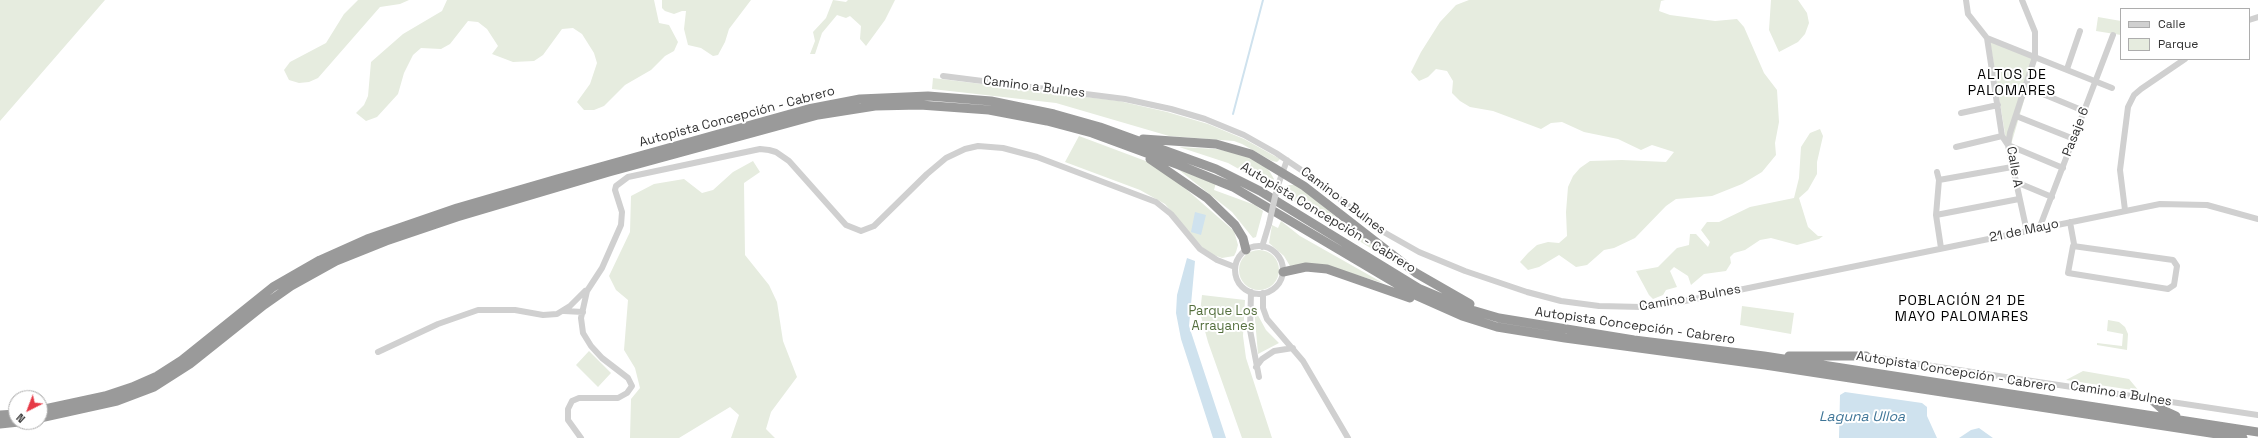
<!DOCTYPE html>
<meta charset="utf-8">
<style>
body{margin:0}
#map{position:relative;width:2258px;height:438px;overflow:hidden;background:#fff;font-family:"Space Grotesk",sans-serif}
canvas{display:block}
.legend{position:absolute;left:2120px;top:8px;width:130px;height:52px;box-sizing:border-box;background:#fff;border:1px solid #adadad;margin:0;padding:5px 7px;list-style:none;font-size:12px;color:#333}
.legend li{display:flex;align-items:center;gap:8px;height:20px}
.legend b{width:20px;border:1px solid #adadad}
.north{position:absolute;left:8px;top:390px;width:40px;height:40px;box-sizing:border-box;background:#fff;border:1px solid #adadad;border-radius:50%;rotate:222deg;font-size:11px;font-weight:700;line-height:16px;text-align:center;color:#333}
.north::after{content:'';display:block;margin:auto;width:14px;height:18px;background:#e63946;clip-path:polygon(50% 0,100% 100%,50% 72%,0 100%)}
</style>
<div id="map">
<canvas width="2258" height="438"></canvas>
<ul class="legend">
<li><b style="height:5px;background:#d0d0d0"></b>Calle</li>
<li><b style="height:11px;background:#e6ecdf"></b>Parque</li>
</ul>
<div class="north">N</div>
</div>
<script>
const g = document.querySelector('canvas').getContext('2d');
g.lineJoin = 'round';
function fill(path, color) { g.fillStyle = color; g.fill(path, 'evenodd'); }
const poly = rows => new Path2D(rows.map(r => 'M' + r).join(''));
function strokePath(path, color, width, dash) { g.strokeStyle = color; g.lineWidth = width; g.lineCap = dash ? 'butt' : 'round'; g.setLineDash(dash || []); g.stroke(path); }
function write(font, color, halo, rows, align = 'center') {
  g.font = font + ' "Space Grotesk",sans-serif'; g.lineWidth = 4; g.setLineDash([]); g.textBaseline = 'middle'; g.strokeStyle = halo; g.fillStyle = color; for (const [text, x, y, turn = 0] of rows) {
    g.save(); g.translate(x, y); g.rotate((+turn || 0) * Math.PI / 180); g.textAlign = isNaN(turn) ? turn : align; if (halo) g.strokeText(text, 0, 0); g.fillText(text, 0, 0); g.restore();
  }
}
fill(poly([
 [0,0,105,0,0,121],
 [358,0,409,0,400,4,380,7,318,78,309,82,299,83,289,80,284,70,290,62,326,43,344,14],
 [447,0,654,0,659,23,669,25,678,42,674,51,665,56,651,70,625,85,604,106,594,110,584,110,577,102,590,84,597,63,594,53,582,34,573,28,562,29,543,55,534,61,513,62,492,54,498,46,487,29,478,22,468,21,450,44,441,49,421,48,413,55,404,73,398,94,377,117,366,121,356,113,364,105,368,96,371,62,403,34,442,11],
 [662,0,751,0,729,29,725,42,718,55,713,56,701,48,688,45,684,29,686,11,682,11,674,14,665,11,662,8],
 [833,0,846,2,848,0,895,0,885,20,866,46,860,39,861,26,850,16,846,18,837,15,822,33,815,54,810,54,815,41,813,32,826,18],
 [1469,0,1665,0,1661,1,1659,11,1670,15,1715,21,1737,19,1744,27,1764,73,1777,90,1779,122,1775,143,1776,155,1762,172,1742,184,1712,196,1676,199,1666,206,1635,238,1614,248,1604,250,1587,265,1576,267,1559,255,1539,267,1528,270,1520,262,1528,253,1537,245,1548,242,1559,243,1567,236,1566,212,1568,187,1573,176,1580,168,1590,161,1622,160,1666,162,1674,152,1652,145,1641,150,1618,139,1584,132,1562,122,1551,123,1541,129,1493,111,1470,107,1460,101,1452,93,1453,81,1447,71,1436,69,1428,77,1419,81,1411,72,1421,52,1440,22,1456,5],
 [1771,0,1798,0,1807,13,1809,23,1805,34,1798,42,1779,52,1769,30],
 [2098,17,2121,21,2121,35,2096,31],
 [1990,41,2036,60,2010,148,2006,140],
 [933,78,1119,101,1167,112,1208,124,1244,139,1280,159,1277,162,1272,161,1242,144,1234,141,1169,136,1056,103,932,89],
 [1820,129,1823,136,1817,162,1817,174,1808,190,1799,198,1808,227,1818,236,1823,236,1819,239,1797,245,1771,238,1760,240,1745,250,1734,253,1730,257,1731,263,1726,271,1704,274,1691,285,1688,276,1674,267,1670,271,1677,287,1666,290,1663,295,1653,299,1649,295,1636,271,1658,267,1677,248,1689,245,1690,234,1696,234,1708,247,1710,242,1701,230,1707,222,1719,222,1750,207,1794,198,1799,178,1801,147,1810,133],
 [1079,136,1151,163,1178,182,1234,231,1238,245,1236,252,1234,256,1222,258,1211,254,1204,249,1165,204,1140,190,1065,162],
 [1179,147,1216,149,1246,155,1263,164,1270,172,1274,179,1273,188,1228,163],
 [753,161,760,172,744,183,745,255,769,285,777,302,783,341,797,377,771,412,766,429,775,438,731,438,739,415,730,407,679,438,630,438,631,399,640,388,635,368,624,350,628,300,616,290,609,276,630,232,631,196,654,184,684,179,702,193,713,190,733,172],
 [1179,170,1216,183,1214,190,1255,205,1263,211,1256,237,1253,238,1232,212],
 [1289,185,1296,185,1305,191,1342,222,1413,274,1289,198,1292,191,1284,187],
 [1281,221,1300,236,1383,283,1327,266,1308,263,1290,266,1284,256,1269,243,1272,225,1278,228],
 '1239 270a20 20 0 1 1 40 0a20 20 0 1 1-40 0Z',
 [1202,295,1245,300,1243,336,1246,358,1272,438,1242,438,1208,342,1200,313],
 [1742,306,1794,313,1791,334,1740,325],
 [1254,308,1266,330,1279,343,1258,354],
 [2108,320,2119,322,2125,327,2128,334,2127,350,2097,345,2097,343,2122,346,2123,334,2107,331],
 [589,351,611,373,598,387,576,365],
 [2083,371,2129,379,2139,391,2066,380]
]), '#e6ecdf');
fill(poly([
 [1195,212,1206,215,1201,235,1191,232],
 [1187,258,1195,261,1189,326,1226,438,1213,438,1181,339,1176,313,1177,295],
 [1845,392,1922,403,1927,407,1927,416,1937,438,1839,438,1840,395],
 [1979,428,1993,438,1959,438,1971,430]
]), '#cfe2ee');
strokePath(poly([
 [1233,114,1263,0]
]), '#cfe2ee', 2);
strokePath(poly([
 [1966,0,1968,14,1987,38,2112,88],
 [2022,0,2035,32,2035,57,2010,133,2008,145,2027,232],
 [2249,20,2258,17],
 [1987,38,2002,136,2008,145],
 [2067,69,2080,31],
 [943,76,1125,99,1171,109,1205,119,1244,135,1276,153,1319,182,1373,226,1419,252,1465,271,1527,292,1561,301,1599,306,1642,307,1680,302,2160,204,2207,205,2258,219],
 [2026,87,2084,111],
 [1961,113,1998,105],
 [2016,116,2074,139],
 [2008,145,2063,168],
 [1956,147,2002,136],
 [1937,172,1939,180,1936,215,1941,248],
 [1939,180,2012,167],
 [2016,182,2052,197],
 [1277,188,1287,160],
 [2125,210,2120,170,2128,107,2134,95,2141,89,2185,59],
 [1936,215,2019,199],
 [2070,222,2074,244,2073,246,2068,273,2168,289,2174,285,2177,266,2173,260,2073,246],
 [2039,229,2113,35],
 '1235 270a24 24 0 1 1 48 0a24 24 0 1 1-48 0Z',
 [1262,247,1269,224],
 [1251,292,1250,330,1259,377],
 [1263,293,1263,308,1267,319,1303,361,1348,438],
 [564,311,583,312],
 [378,352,438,324,478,310,515,310,543,315,557,314,570,306,585,291],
 [1866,356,2258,415],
 [1256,367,1262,359,1274,351,1293,348],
 [581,438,568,420,568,409,572,401,579,398,618,398,627,393,632,386,628,378,602,358,591,346,583,333,581,318,587,291,602,268,621,225,622,212,615,190,616,186,628,177,760,149,769,150,776,152,789,161,846,225,861,231,874,226,927,174,946,158,965,149,978,146,1003,148,1037,157,1156,202,1171,214,1200,249,1217,260,1235,267]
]), '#d0d0d0', 6);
strokePath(poly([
 [1143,139,1216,144,1251,154,1304,186,1416,273,1470,304],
 [1150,159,1207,198,1235,225,1243,238,1246,250],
 [1283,272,1306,267,1327,269,1410,298],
 [1789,356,1866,356],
 [2151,399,2163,410,2176,416],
 [40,410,105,396,132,387,157,376,182,360,273,287,320,260,367,239,457,208,557,179,808,109,860,99,928,96,991,101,1054,114,1100,127,1216,169,1260,191,1420,289,1465,308,1499,318,1634,340,1764,356,2258,432],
 [0,415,16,414],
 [40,418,117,401,154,387,190,364,264,305,291,286,336,261,386,241,457,217,609,172,818,115,875,106,920,105,989,110,1047,121,1092,133,1179,165,1233,187,1417,296,1462,316,1497,327,1565,338,1765,365,2243,438],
 [0,424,19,422]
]), '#9a9a9a', 9);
strokePath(poly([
 [1269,224,1277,188]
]), '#d0d0d0', 6);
write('13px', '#333', '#fff', [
 ["Camino a Bulnes",1034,87,7],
 ["Autopista Concepción - Cabrero",737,117,-15],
 ["Pasaje 6",2076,132,-69],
 ["Calle A",2014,167,80],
 ["Camino a Bulnes",1343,201,37],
 ["Autopista Concepción - Cabrero",1328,218,31],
 ["21 de Mayo",2024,231,-12],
 ["Camino a Bulnes",1690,298,-10],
 ["Autopista Concepción - Cabrero",1635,326,8],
 ["Autopista Concepción - Cabrero",1956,372,9],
 ["Camino a Bulnes",2121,394,9]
]);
write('13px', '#56703f', '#fff', [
 ["Parque Los",1223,311],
 ["Arrayanes",1223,326]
]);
g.letterSpacing = '1px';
write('14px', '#000', '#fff', [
 ["ALTOS DE",2012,75],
 ["PALOMARES",2012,91],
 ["POBLACIÓN 21 DE",1962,301],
 ["MAYO PALOMARES",1962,317]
]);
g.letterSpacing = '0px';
write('italic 14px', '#3f7597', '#fff', [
 ["Laguna Ulloa",1862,417]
]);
</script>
